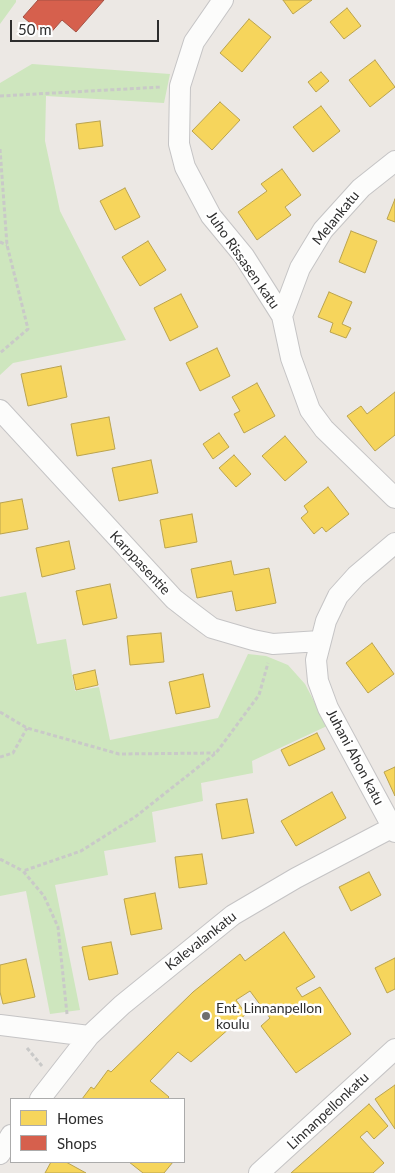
<!DOCTYPE html>
<style>
body{margin:0}
#map{position:relative;width:395px;height:1173px;overflow:hidden;background:#ece8e4;font-family:Lato,sans-serif}
canvas{display:block}
.legend{position:absolute;left:10px;top:1098px;width:175px;height:65px;box-sizing:border-box;background:#fff;border:1px solid #ababab;margin:0;padding:6px 9px;list-style:none;font-size:15px;color:#2e2e2e}
.legend li{display:flex;align-items:center;gap:10px;height:25px}
.legend b{width:25px;border:1px solid #ababab}
.scale{position:absolute;left:10px;top:20px;width:149px;height:22px;box-sizing:border-box;border:2px solid #2e2e2e;border-top:0;padding-left:6px;font-size:15px;line-height:18px;white-space:nowrap;color:#2e2e2e;-webkit-text-stroke:4px #fff;paint-order:stroke}
</style>
<div id="map">
<canvas width="395" height="1173"></canvas>
<ul class="legend">
<li><b style="height:14px;background:#f6d55c"></b>Homes</li>
<li><b style="height:14px;background:#d6604d"></b>Shops</li>
</ul>
<div class="scale">50 m</div>
</div>
<script>
const g = document.querySelector('canvas').getContext('2d');
g.lineJoin = 'round';
function fill(path, color) { g.fillStyle = color; g.fill(path, 'evenodd'); }
const poly = rows => new Path2D(rows.map(r => 'M' + r).join(''));
function strokePath(path, color, width, dash) { g.strokeStyle = color; g.lineWidth = width; g.lineCap = dash ? 'butt' : 'round'; g.setLineDash(dash || []); g.stroke(path); }
function write(font, color, halo, rows, align = 'center') {
  g.font = font + ' Lato,sans-serif'; g.lineWidth = 5; g.setLineDash([]); g.textBaseline = 'middle'; g.strokeStyle = halo; g.fillStyle = color; for (const [text, x, y, turn = 0] of rows) {
    g.save(); g.translate(x, y); g.rotate((+turn || 0) * Math.PI / 180); g.textAlign = isNaN(turn) ? turn : align; if (halo) g.strokeText(text, 0, 0); g.fillText(text, 0, 0); g.restore();
  }
}
fill(poly([
 [0,0,16,0,16,2,0,24],
 [32,64,170,74,164,103,46,96,45,141,60,211,126,340,13,363,0,375,0,83],
 [26,592,37,644,66,639,75,691,99,687,110,740,218,718,248,654,266,656,288,665,305,684,327,726,252,761,253,773,201,783,203,801,152,812,156,842,104,851,108,875,55,885,80,1010,50,1014,26,891,0,896,0,597]
]), '#cee6be');
const homes = poly([
 [283,0,312,0,293,14,283,0],
 [347,8,361,26,344,39,330,22,347,8],
 [249,19,271,37,242,72,220,53,249,19],
 [375,60,395,87,370,107,349,80,375,60],
 [321,72,329,81,316,92,308,82,321,72],
 [220,102,240,120,212,150,192,131,220,102],
 [321,106,340,131,313,152,293,127,321,106],
 [100,121,103,146,79,149,76,124,100,121],
 [282,169,301,195,285,207,291,215,257,240,238,212,267,191,261,184,282,169],
 [125,188,140,217,115,230,100,201,125,188],
 [395,199,395,222,387,219,395,199],
 [351,231,377,241,365,273,339,262,351,231],
 [148,241,166,270,140,286,122,257,148,241],
 [329,292,352,302,342,324,351,328,346,338,330,332,333,323,318,317,329,292],
 [181,294,198,327,170,341,154,308,181,294],
 [217,348,230,376,200,391,186,363,217,348],
 [61,366,67,397,28,406,21,374,61,366],
 [257,383,275,416,244,433,234,414,240,411,232,397,257,383],
 [395,392,395,435,375,451,347,416,361,406,367,414,395,392],
 [109,417,115,449,77,456,71,424,109,417],
 [219,433,229,447,213,459,203,444,219,433],
 [285,436,307,462,285,481,262,456,285,436],
 [234,455,251,474,236,487,219,468,234,455],
 [151,460,158,493,119,501,112,468,151,460],
 [328,487,349,514,326,532,322,527,314,534,301,518,308,512,304,506,328,487],
 [22,499,28,529,0,534,0,503,22,499],
 [192,514,197,542,165,548,160,520,192,514],
 [69,541,75,569,42,577,36,548,69,541],
 [231,561,234,575,269,568,276,603,236,611,232,591,197,598,191,569,231,561],
 [110,584,117,618,83,625,76,591,110,584],
 [161,633,164,662,130,665,127,636,161,633],
 [372,643,394,674,368,693,346,663,372,643],
 [95,670,98,685,76,690,73,675,95,670],
 [203,674,210,707,176,714,169,682,203,674],
 [317,733,325,749,289,766,281,750,317,733],
 [395,767,395,796,384,772,395,767],
 [332,792,346,818,296,846,281,821,332,792],
 [247,799,254,833,222,839,216,804,247,799],
 [202,854,207,884,179,888,175,857,202,854],
 [369,872,381,895,351,911,339,887,369,872],
 [155,893,162,929,131,935,124,899,155,893],
 [284,932,315,977,296,988,302,997,320,987,351,1034,296,1073,261,1026,270,1018,250,991,236,1000,246,1014,191,1062,178,1052,150,1081,169,1097,167,1099,82,1099,91,1087,94,1089,108,1070,111,1072,193,992,240,954,245,961,284,932],
 [111,942,118,974,89,980,82,947,111,942],
 [395,958,395,989,387,993,375,968,395,958],
 [26,959,35,997,3,1004,0,992,0,965,26,959],
 [395,1085,395,1129,375,1099,395,1085],
 [369,1104,388,1126,374,1139,367,1131,360,1137,384,1163,373,1173,291,1173,369,1104],
 [51,1162,66,1162,86,1173,45,1173,51,1162],
 [129,1162,173,1162,164,1173,143,1173,129,1162]
]);
fill(homes, '#f6d55c');
strokePath(homes, '#baa34e', 1);
const shops = poly([
 [38,0,104,0,76,32,62,20,47,37,23,17,38,0]
]);
fill(shops, '#d6604d');
strokePath(shops, '#a45144', 1);
const minor = poly([
 [223,0,194,42,180,86,179,144,185,167,211,216,244,256,282,316,291,358,310,410,324,429,395,498],
 [282,316,300,268,323,230,361,188,395,161],
 [0,410,174,599,192,613,212,628,253,640,273,644,320,641],
 [395,543,356,576,338,596,326,621,316,660,318,681,328,708,395,832],
 [0,1025,89,1036],
 [40,1099,89,1036,122,1005,233,915,296,878,395,826],
 [0,1154,11,1135],
 [259,1173,395,1049]
]);
strokePath(minor, '#c5c4c5', 22);
strokePath(poly([
 [0,96,162,87],
 [0,149,7,245,28,329,0,353],
 [0,242,7,245],
 [0,712,27,728,119,754,215,753],
 [0,757,13,753,27,728],
 [0,859,23,871],
 [67,1014,58,927,44,896,23,871,81,851,135,817,216,753,259,695,268,663],
 [27,1048,42,1066]
]), '#c9c9c8', 3, [4, 2.5]);
strokePath(minor, '#fcfcfb', 20);
for (const [x, y, r, color] of [
 [206,1016,5,"#706f6e"]
]) { const dot = new Path2D(); dot.arc(x, y, r, 0, 2 * Math.PI); g.fillStyle = color; g.fill(dot); strokePath(dot, '#fff', 2); }
write('14px', '#2e2e2e', '#fff', [
 ["Melankatu",336,218,-51],
 ["Juho Rissasen katu",243,260,55],
 ["Karppasentie",140,563,47],
 ["Juhani Ahon katu",355,757,62],
 ["Kalevalankatu",201,941,-38],
 ["Linnanpellonkatu",328,1111,-43]
]);
write('14px', '#2e2e2e', '#fff', [
 ["Ent. Linnanpellon",216,1008],
 ["koulu",216,1024]
], 'left');
</script>
